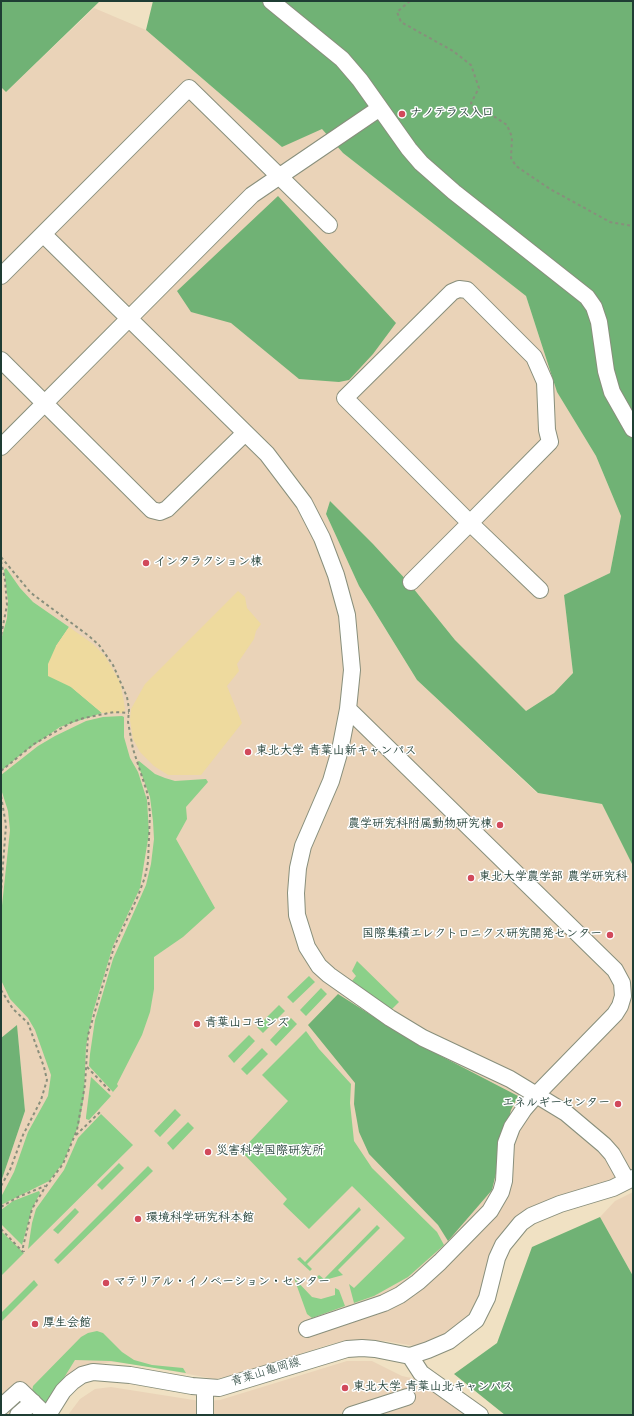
<!DOCTYPE html>
<meta charset="utf-8">
<style>
body{margin:0}
#map{position:relative;width:634px;height:1416px;overflow:hidden;background:#f0e1c3;font-family:Kalam,sans-serif}
canvas{display:block}
.frame{position:absolute;inset:0;border:2px solid #1f3d34;pointer-events:none}
</style>
<div id="map">
<canvas width="634" height="1416"></canvas>
<div class="frame"></div>
</div>
<script>
const g = document.querySelector('canvas').getContext('2d');
g.lineJoin = 'round';
function fill(path, color) { g.fillStyle = color; g.fill(path, 'evenodd'); }
const poly = rows => new Path2D(rows.map(r => 'M' + r).join(''));
function strokePath(path, color, width, dash) { g.strokeStyle = color; g.lineWidth = width; g.lineCap = dash ? 'butt' : 'round'; g.setLineDash(dash || []); g.stroke(path); }
function write(font, color, halo, rows, align = 'center') {
  g.font = font + ' Kalam,"Klee One",sans-serif'; g.lineWidth = 3; g.setLineDash([]); g.textBaseline = 'middle'; g.strokeStyle = halo; g.fillStyle = color; for (const [text, x, y, turn = 0] of rows) {
    g.save(); g.translate(x, y); g.rotate((+turn || 0) * Math.PI / 180); g.textAlign = isNaN(turn) ? turn : align; if (halo) g.strokeText(text, 0, 0); g.fillText(text, 0, 0); g.restore();
  }
}
fill(poly([
 [94,8,146,30,282,147,322,128,343,153,526,296,557,392,596,456,621,516,610,573,564,595,573,673,554,693,526,711,455,640,409,583,330,501,326,514,359,586,417,680,537,793,602,804,633,866,633,1171,606,1184,533,1207,471,1315,462,1325,433,1342,414,1346,386,1341,351,1340,331,1344,232,1376,215,1379,139,1365,112,1362,94,1365,43,1415,1,1415,1,1182,25,1111,17,1026,1,1038,1,87,6,92],
 [633,1192,633,1276,600,1217,615,1201],
 [347,1361,372,1361,402,1376,421,1380,466,1415,68,1415,80,1399,95,1389,111,1387,200,1401,220,1400]
]), '#ead3b8');
fill(poly([
 [6,568,20,588,33,602,69,627,56,646,70,686,102,713,60,727,24,752,1,771,1,640,7,618,8,601,4,570],
 [122,716,124,717,124,737,130,758,138,772,147,800,149,833,140,888,113,946,93,1012,86,1046,84,1096,79,1124,63,1163,49,1181,1,1205,1,1197,14,1172,28,1132,48,1096,51,1075,35,1030,28,1018,10,999,1,980,1,915,10,830,8,811,1,789,1,775,38,746,55,736,86,721,103,717],
 [139,761,155,774,165,778,175,781,206,779,208,782,186,807,187,819,176,839,215,908,183,937,154,957,154,989,150,1012,142,1035,117,1084,118,1086,113,1092,89,1066,90,1054,95,1020,113,959,146,885,151,864,154,839,153,821,150,797,137,762],
 [357,961,399,1002,391,1010,352,981,356,976,352,971],
 [309,976,315,982,293,1003,287,997],
 [321,988,327,994,306,1016,300,1010],
 [279,1005,285,1011,263,1033,257,1027],
 [291,1018,297,1024,276,1046,270,1040],
 [306,1031,319,1049,351,1084,350,1103,354,1141,372,1168,437,1232,444,1245,408,1277,374,1296,354,1303,349,1284,354,1288,405,1238,352,1186,309,1229,283,1204,287,1199,241,1151,288,1101,262,1075],
 [249,1035,255,1041,234,1063,228,1056],
 [262,1048,268,1054,247,1075,241,1069],
 [91,1077,111,1096,89,1120,86,1119,86,1117],
 [175,1109,181,1115,160,1137,154,1131],
 [101,1114,133,1145,28,1249,32,1223,36,1209,64,1170,78,1138],
 [188,1122,194,1128,173,1150,167,1143],
 [119,1163,124,1168,102,1190,97,1185],
 [148,1166,153,1171,58,1264,54,1260],
 [39,1191,40,1193,32,1209,22,1245,1,1224,1,1210,13,1201],
 [359,1207,361,1210,307,1264,312,1269,310,1271,297,1259,300,1257,305,1262],
 [75,1208,79,1212,58,1234,53,1230],
 [377,1225,380,1228,338,1270,343,1275,321,1281,317,1277,319,1275,324,1279],
 [1,1231,24,1253,1,1276],
 [294,1278,312,1297,321,1299,335,1295,335,1288,339,1290,345,1306,312,1318,307,1314],
 [34,1280,38,1285,1,1322,1,1313],
 [97,1331,103,1333,122,1352,134,1360,152,1365,183,1368,186,1373,111,1361,75,1360,49,1402,40,1403,32,1391,33,1386,81,1337,88,1333]
]), '#8bd089');
fill(poly([
 [1,1,100,1,6,92,1,87],
 [153,1,633,1,633,866,602,804,538,793,417,680,359,586,326,514,330,501,373,544,409,583,455,640,526,711,554,693,573,673,564,595,610,573,621,516,596,456,557,392,526,296,343,153,322,129,282,147,146,30],
 [278,196,396,323,373,354,349,380,339,382,299,379,231,323,191,312,177,291],
 [338,994,412,1041,518,1096,511,1110,492,1190,448,1241,438,1225,369,1154,359,1132,354,1104,355,1083,308,1025],
 [17,1025,25,1111,1,1182,1,1038],
 [600,1217,633,1276,633,1415,505,1415,454,1374,497,1343,532,1247]
]), '#70b275');
fill(poly([
 [238,591,245,597,247,608,261,624,256,631,254,639,237,664,239,671,227,686,242,723,201,775,168,775,154,766,140,752,133,739,130,720,131,709,145,684],
 [69,627,93,644,105,656,120,682,124,702,125,710,122,713,102,713,71,687,48,676,48,664,56,646]
]), '#eeda9e');
const minor = poly([
 [271,1,342,59,360,80,409,149,421,163,454,192,587,297,594,307,599,322,606,371,612,392,633,429],
 [43,234,267,454,304,503,322,538,336,575,347,615,352,670,348,709,340,750,331,781,303,846,298,868,296,893,297,915,307,947,319,966,329,975,390,1018,423,1038,510,1079,566,1113,604,1145,612,1154,627,1181],
 [1,276,189,88,329,225],
 [1,360,152,510,160,512,167,509,245,433],
 [1,447,252,195,380,108],
 [411,582,470,523,550,442,547,430,545,382,534,357,467,290,459,289,452,292,345,398,470,523,540,590],
 [307,1329,384,1303,400,1295,418,1282,440,1262,490,1211,501,1192,504,1181,506,1143,512,1127,524,1109,537,1094,615,1014,620,1006,623,996,622,983,615,970,348,709],
 [410,1356,421,1373,480,1415],
 [205,1388,205,1415],
 [1,1407,20,1390,46,1415],
 [18,1415,33,1402],
 [48,1415,63,1391,72,1382,82,1375,93,1372,130,1375,192,1386,219,1388,347,1349,362,1348,375,1349,410,1356,428,1350,449,1341,476,1320,487,1298,497,1258,503,1245,521,1223,531,1216,560,1204,613,1188,633,1178],
 [351,1415,407,1397]
]);
strokePath(minor, '#888f7c', 18);
strokePath(poly([
 [410,1,397,12,401,22,453,51,471,65,479,88,471,103,474,110,495,117,507,125,512,137,511,158,516,166,550,189,610,222,633,226],
 [1,557,31,593,89,636,99,645,113,665,127,697,129,709,128,722,133,749,147,792,150,813,148,862,145,877,138,896,114,947,88,1035,85,1085,77,1130,63,1164,44,1189,32,1209,23,1247,24,1252],
 [1,561,5,580,7,605,1,636],
 [1,771,34,744,72,722,84,718,114,712,129,713],
 [1,796,6,825,1,891],
 [1,990,13,1009,28,1023,44,1067,47,1080,41,1100,23,1135,10,1170,1,1186],
 [87,1067,112,1093],
 [76,1135,100,1112],
 [1,1207,18,1197,45,1186],
 [1,1229,23,1252]
]), '#888f7c', 2, [3, 3]);
strokePath(minor, '#fff', 16);
for (const [x, y, r, color] of [
 [402,114,4,"#d1495b"],
 [146,563,4,"#d1495b"],
 [248,752,4,"#d1495b"],
 [500,825,4,"#d1495b"],
 [471,878,4,"#d1495b"],
 [610,935,4,"#d1495b"],
 [197,1024,4,"#d1495b"],
 [618,1104,4,"#d1495b"],
 [208,1152,4,"#d1495b"],
 [138,1219,4,"#d1495b"],
 [106,1283,4,"#d1495b"],
 [35,1324,4,"#d1495b"],
 [345,1388,4,"#d1495b"]
]) { const dot = new Path2D(); dot.arc(x, y, r, 0, 2 * Math.PI); g.fillStyle = color; g.fill(dot); strokePath(dot, '#fff', 1.5); }
write('bold 12px', '#1f3d34', '#fff', [
 ["ナノテラス入口",410,114],
 ["インタラクション棟",154,563],
 ["東北大学 青葉山新キャンパス",256,752],
 ["農学研究科附属動物研究棟",492,825,"right"],
 ["東北大学農学部 農学研究科",479,878],
 ["国際集積エレクトロニクス研究開発センター",602,935,"right"],
 ["青葉山コモンズ",205,1024],
 ["エネルギーセンター",610,1104,"right"],
 ["災害科学国際研究所",216,1152],
 ["環境科学研究科本館",146,1219],
 ["マテリアル・イノベーション・センター",114,1283],
 ["厚生会館",43,1324],
 ["東北大学 青葉山北キャンパス",353,1388]
], 'left');
write('12px', '#1f3d34', '#fff', [
 ["青葉山亀岡線",266,1373,-17]
]);
</script>
